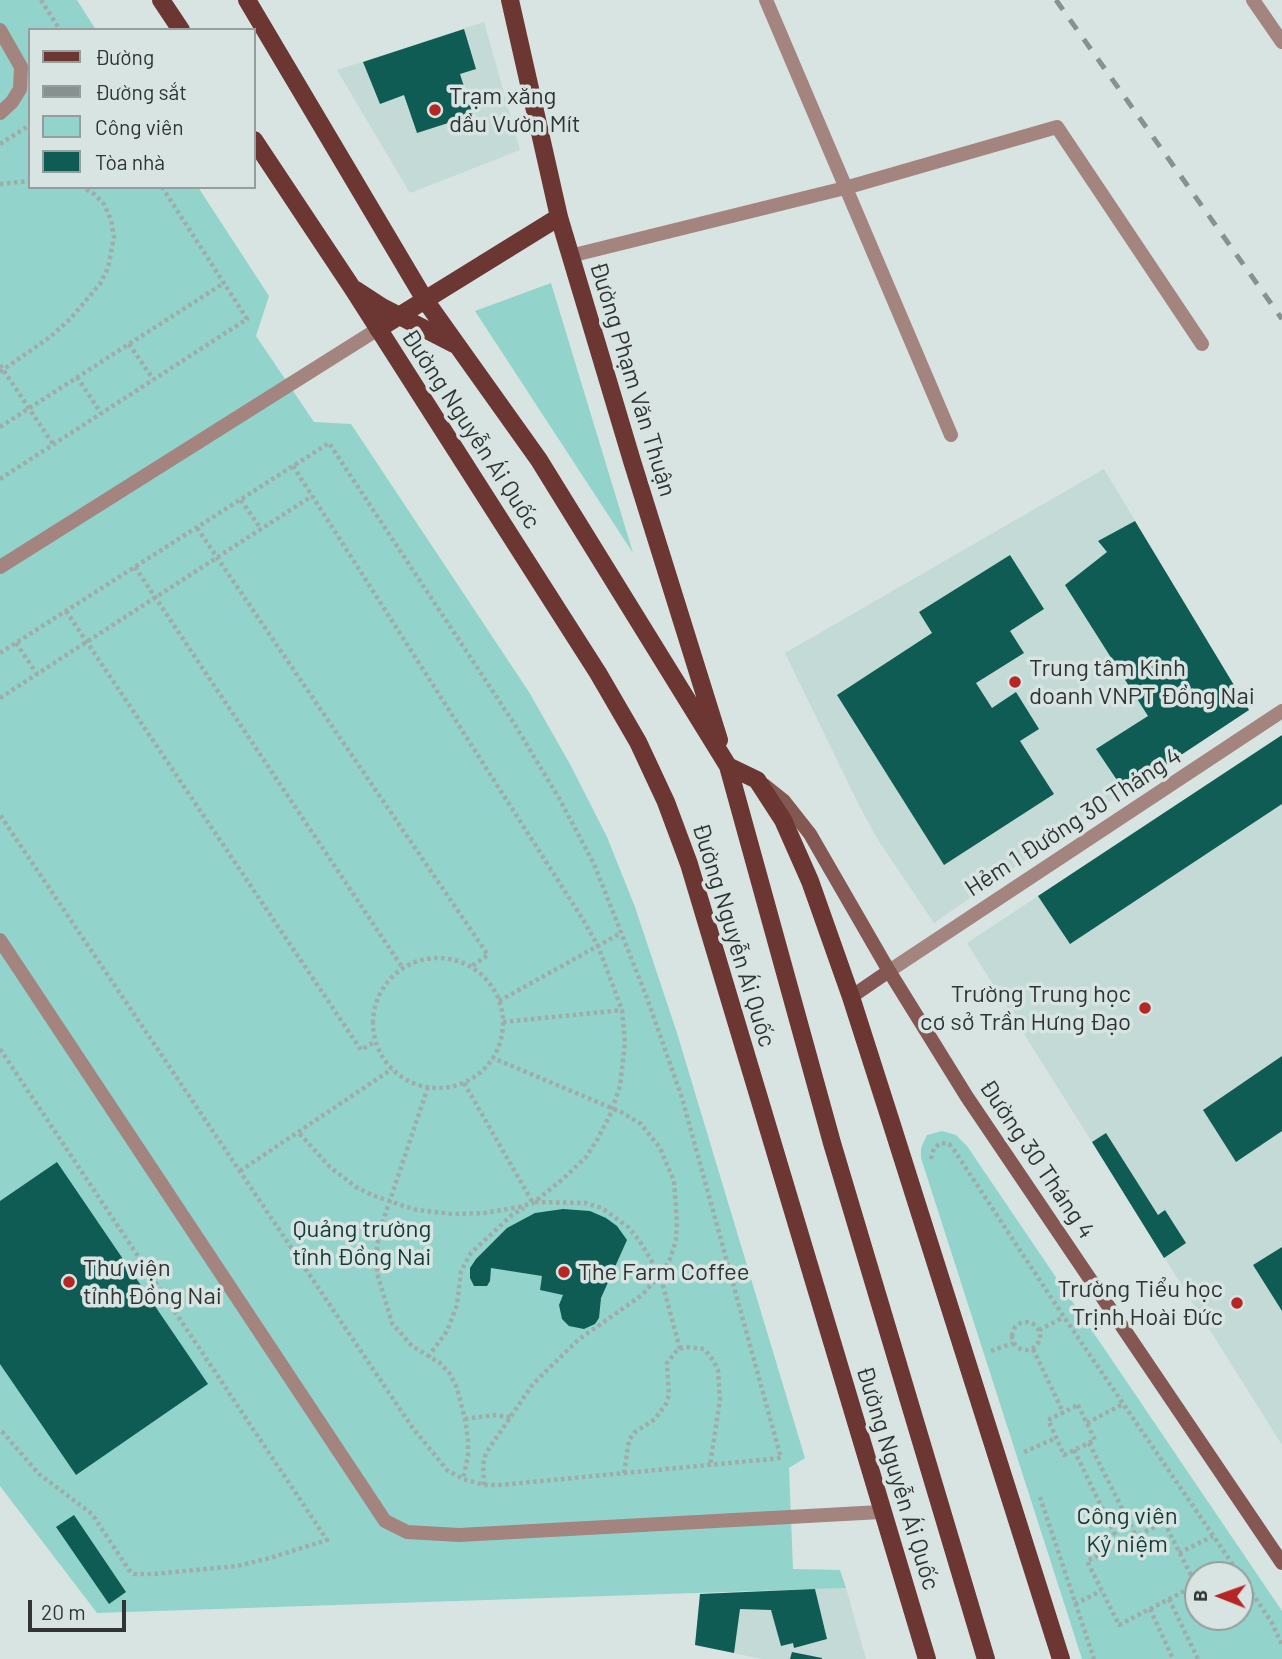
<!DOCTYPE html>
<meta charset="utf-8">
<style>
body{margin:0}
#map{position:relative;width:1282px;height:1659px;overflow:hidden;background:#d7e4e2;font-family:Barlow,sans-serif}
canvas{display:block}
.legend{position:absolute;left:28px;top:28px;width:228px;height:161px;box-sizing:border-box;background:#d7e4e2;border:2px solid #949e9c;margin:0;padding:9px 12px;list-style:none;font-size:21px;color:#303534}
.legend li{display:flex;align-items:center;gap:14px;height:35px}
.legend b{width:35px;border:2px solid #949e9c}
.north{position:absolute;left:1184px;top:1561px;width:70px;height:70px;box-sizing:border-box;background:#d7e4e2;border:2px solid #949e9c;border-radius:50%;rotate:271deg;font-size:19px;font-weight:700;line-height:28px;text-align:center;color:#303534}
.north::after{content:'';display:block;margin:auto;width:24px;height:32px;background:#b52624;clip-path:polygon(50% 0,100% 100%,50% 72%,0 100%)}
.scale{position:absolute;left:28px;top:1600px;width:98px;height:32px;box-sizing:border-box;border:4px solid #303534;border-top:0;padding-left:9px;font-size:21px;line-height:24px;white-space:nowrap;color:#303534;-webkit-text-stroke:5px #d7e4e2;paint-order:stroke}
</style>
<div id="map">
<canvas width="1282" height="1659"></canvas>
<ul class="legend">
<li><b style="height:9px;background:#6c3732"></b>Đường</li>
<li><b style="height:9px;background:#87918f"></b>Đường sắt</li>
<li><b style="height:19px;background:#92d4cb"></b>Công viên</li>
<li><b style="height:19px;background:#0f5c54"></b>Tòa nhà</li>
</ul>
<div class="north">B</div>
<div class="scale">20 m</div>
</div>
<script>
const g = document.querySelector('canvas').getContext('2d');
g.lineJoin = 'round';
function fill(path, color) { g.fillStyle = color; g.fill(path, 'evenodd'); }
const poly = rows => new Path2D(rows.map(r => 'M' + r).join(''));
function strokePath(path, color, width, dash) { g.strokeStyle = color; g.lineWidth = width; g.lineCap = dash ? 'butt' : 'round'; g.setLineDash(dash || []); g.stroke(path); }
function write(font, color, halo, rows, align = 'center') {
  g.font = font + ' Barlow,sans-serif'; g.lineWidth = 7; g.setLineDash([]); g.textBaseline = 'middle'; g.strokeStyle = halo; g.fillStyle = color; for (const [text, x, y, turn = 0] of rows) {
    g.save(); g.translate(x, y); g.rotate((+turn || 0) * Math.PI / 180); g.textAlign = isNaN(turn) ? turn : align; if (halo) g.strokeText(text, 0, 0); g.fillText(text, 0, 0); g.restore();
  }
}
fill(poly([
 [484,22,520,150,410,193,337,70],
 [1104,469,1249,710,1100,808,934,923,878,840,860,807,785,653],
 [1282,735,1282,1445,967,943],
 [846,1588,866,1659,762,1659,695,1645,700,1594]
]), '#c3dad6');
fill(poly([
 [0,0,77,0,96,30,30,30,30,187,198,187,269,296,256,336,314,422,351,424,529,692,571,766,607,837,635,907,677,1033,805,1458,789,1468,793,1569,840,1570,846,1588,97,1613,0,1486],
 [551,283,633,553,475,311],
 [942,1131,956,1135,967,1146,1282,1611,1282,1659,1082,1659,921,1158,921,1148,927,1135],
 [1240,1575,1240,1617,1198,1617,1198,1575]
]), '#92d4cb');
fill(poly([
 [464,29,476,69,460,74,473,115,417,133,404,95,380,104,363,62],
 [1135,521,1249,710,1125,792,1096,749,1148,716,1065,585,1107,552,1098,541],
 [1010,555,1044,609,1010,631,1024,653,976,683,992,708,1016,692,1039,729,1020,741,1054,794,944,865,837,695,932,633,919,612],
 [1282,735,1282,804,1070,944,1038,896],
 [1282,1056,1282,1131,1236,1162,1203,1110],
 [1106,1133,1158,1215,1165,1210,1186,1243,1164,1258,1092,1142],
 [57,1162,208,1384,76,1475,0,1364,0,1201],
 [563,1209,590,1211,606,1218,617,1226,627,1240,601,1298,599,1318,595,1324,584,1329,569,1326,562,1319,559,1305,563,1295,540,1290,542,1276,491,1268,490,1281,487,1286,474,1286,470,1278,470,1268,476,1259,507,1228,535,1213],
 [1282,1247,1282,1311,1253,1265],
 [74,1515,126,1592,109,1604,56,1527],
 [815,1589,827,1639,794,1648,793,1643,781,1646,771,1610,740,1609,734,1653,695,1645,700,1594],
 [792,1652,822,1658,822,1659,790,1659]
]), '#0f5c54');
strokePath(poly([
 [41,0,60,30],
 [0,144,30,125],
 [0,184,30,181],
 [129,344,153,379],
 [0,365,53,444],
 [0,372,50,337,70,319,100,284,108,268,114,237,111,220,104,204,94,194,82,187],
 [77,377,101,413],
 [0,427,224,283],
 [293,466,582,918,598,946,622,1010,625,1043,620,1086,611,1113,597,1140,586,1157,563,1179,533,1203,519,1207,485,1213,453,1214,417,1210,401,1205,372,1195,356,1187,330,1167,298,1132],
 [0,479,247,319,162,187],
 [241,500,261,529],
 [197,528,488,955,472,966],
 [135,567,402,967],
 [66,611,361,1050,374,1042],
 [16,643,37,674],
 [0,653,329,443,515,725,560,800,594,864,647,998,682,1098,781,1458,500,1485,484,1485,463,1479,447,1470,412,1427,0,815],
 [0,698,312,496],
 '373 1023a65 65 0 1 1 130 0a65 65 0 1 1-130 0Z',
 [499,1001,621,933],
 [503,1022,622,1010],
 [0,1049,327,1540,270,1558,237,1566,154,1574,134,1574,129,1570,92,1514,39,1474,0,1429],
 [464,1083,533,1203],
 [428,1087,379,1233,376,1255,377,1273,392,1323,412,1346,440,1363,450,1374,457,1388,465,1419,468,1440,468,1456,463,1479],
 [931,1159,934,1148,941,1143,949,1144,954,1150,1064,1317,1240,1575],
 [240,1171,392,1069],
 [535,1202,586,1203,602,1208,628,1227,639,1240,660,1275,680,1349],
 '1012 1336a14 14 0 1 1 28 0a14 14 0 1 1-28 0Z',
 [1039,1330,1064,1317],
 [1033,1349,1063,1412],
 [991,1351,1013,1343],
 [428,1357,447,1331,457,1305,461,1271,471,1253,512,1215,524,1208],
 [1078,1405,1095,1440,1064,1455,1048,1420,1078,1405],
 [465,1419,494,1415,510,1417],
 [1087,1423,1123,1404],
 [1089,1443,1136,1536],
 [1074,1450,1120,1545],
 [1024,1452,1056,1438],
 [624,1473,629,1440,635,1432,655,1419,666,1404,669,1395,667,1363,678,1349,686,1347,704,1349,713,1360,718,1370,720,1400,710,1465],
 [484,1485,483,1465,486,1453,533,1384,578,1340,642,1295,660,1275,670,1259,676,1240,677,1222,674,1181,660,1148,641,1124,621,1112,493,1058],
 [1040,1497,1094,1659],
 [1164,1522,1196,1585,1119,1625,1087,1561,1164,1522],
 [1179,1553,1213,1536],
 [1240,1575,1272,1623,1282,1645],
 [1169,1599,1198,1659],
 [1075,1604,1101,1591],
 [1150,1609,1173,1659]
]), '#a1aba9', 4.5, [3.5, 3.5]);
strokePath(poly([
 [0,30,21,67,20,89,12,102,0,113],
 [0,567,378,329],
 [0,940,385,1521,407,1532,459,1535,881,1512]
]), '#a4847f', 14);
strokePath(poly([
 [766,0,951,435],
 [1253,0,1282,42],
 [570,256,845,188,1057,127,1202,344],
 [889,971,1282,711]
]), '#a4847f', 14);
strokePath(poly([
 [764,785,784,801,810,834,889,971,967,1097,1282,1563],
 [851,997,889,971]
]), '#845752', 14);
strokePath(poly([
 [161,0,181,30],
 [247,0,425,300,539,460,728,766,832,1143,986,1659],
 [510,0,559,217,632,461,719,740],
 [254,140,353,289,598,673,638,742,666,802,689,864,927,1659],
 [356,290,382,307,454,344],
 [378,329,559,217],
 [728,766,757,780,783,820,810,881,851,997,891,1122,1061,1659]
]), '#6c3732', 18);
strokePath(poly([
 [1056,0,1282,319]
]), '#87918f', 5, [12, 12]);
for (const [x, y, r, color] of [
 [435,110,7,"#b52624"],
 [1015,682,7,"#b52624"],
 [1145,1008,7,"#b52624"],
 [564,1272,7,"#b52624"],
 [69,1282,7,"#b52624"],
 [1237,1303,7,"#b52624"]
]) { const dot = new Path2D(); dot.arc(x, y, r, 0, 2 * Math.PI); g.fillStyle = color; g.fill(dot); strokePath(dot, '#d7e4e2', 2.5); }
write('24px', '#303534', '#d7e4e2', [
 ["Trạm xăng",449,96],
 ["dầu Vườn Mít",449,124],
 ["Trung tâm Kinh",1029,668],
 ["doanh VNPT Đồng Nai",1029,696],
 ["Trường Trung học",1131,994,"right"],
 ["cơ sở Trần Hưng Đạo",1131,1022,"right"],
 ["Thư viện",83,1268],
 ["tỉnh Đồng Nai",83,1296],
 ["The Farm Coffee",578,1272],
 ["Trường Tiểu học",1223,1289,"right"],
 ["Trịnh Hoài Đức",1223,1317,"right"]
], 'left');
write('24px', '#303534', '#d7e4e2', [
 ["Đường Phạm Văn Thuận",633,379,73],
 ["Đường Nguyễn Ái Quốc",471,429,57],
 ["Hẻm 1 Đường 30 Tháng 4",1073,822,-33],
 ["Đường Nguyễn Ái Quốc",734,935,73],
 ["Đường 30 Tháng 4",1037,1159,56],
 ["Đường Nguyễn Ái Quốc",898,1478,73]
]);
write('24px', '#123c37', '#d7e4e2', [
 ["Quảng trường",362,1229],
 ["tỉnh Đồng Nai",362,1257],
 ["Công viên",1127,1516],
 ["Kỷ niệm",1127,1544]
]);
</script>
